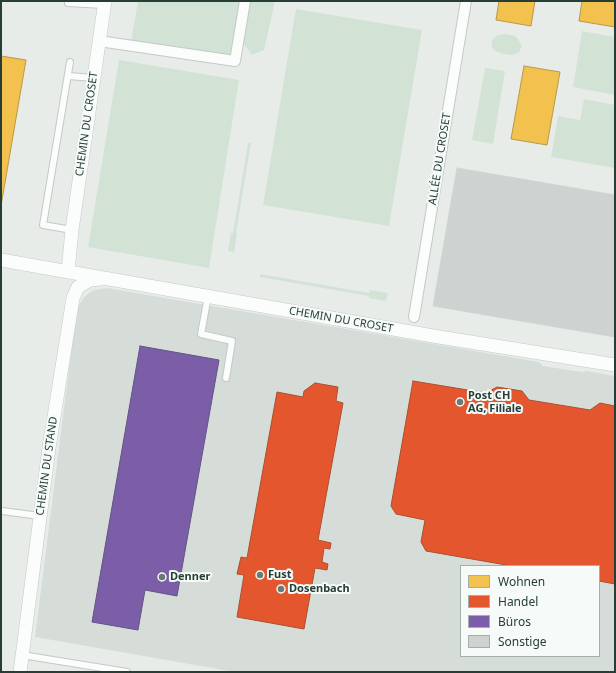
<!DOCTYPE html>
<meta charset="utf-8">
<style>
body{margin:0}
#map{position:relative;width:616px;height:673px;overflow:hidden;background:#e7ece9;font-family:"Noto Sans",sans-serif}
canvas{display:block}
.frame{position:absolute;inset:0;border:2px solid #263e36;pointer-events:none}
.legend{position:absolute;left:460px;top:565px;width:140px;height:92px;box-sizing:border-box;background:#f6faf8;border:1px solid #a3afaa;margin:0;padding:5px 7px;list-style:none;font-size:12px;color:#263e36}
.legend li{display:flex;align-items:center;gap:8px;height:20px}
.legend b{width:20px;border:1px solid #a3afaa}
</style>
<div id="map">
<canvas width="616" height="673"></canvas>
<div class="frame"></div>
<ul class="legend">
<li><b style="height:11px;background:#f2c14e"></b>Wohnen</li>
<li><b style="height:11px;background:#e4572e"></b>Handel</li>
<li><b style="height:11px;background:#7b5ea7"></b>Büros</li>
<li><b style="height:11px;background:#ced3d1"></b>Sonstige</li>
</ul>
</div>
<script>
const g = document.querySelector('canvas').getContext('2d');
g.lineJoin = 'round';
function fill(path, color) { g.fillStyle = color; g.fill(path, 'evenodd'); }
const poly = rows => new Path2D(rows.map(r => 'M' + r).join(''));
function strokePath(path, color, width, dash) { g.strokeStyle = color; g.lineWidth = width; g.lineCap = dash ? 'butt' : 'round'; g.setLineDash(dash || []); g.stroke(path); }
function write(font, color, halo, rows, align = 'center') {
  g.font = font + ' "Noto Sans",sans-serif'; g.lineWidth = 4; g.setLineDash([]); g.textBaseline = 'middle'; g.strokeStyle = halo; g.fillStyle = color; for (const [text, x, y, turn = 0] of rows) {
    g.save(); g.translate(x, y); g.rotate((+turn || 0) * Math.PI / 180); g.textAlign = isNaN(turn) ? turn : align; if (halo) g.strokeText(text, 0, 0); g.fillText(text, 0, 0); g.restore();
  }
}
fill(poly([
 [107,288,539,362,543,366,582,372,587,371,615,376,615,672,235,672,35,637,76,314,79,305,85,296,94,290],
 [461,566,599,566,599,656,461,656]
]), '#d6ddd9');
fill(poly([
 [138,1,241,1,232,54,231,56,131,42],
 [248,1,275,1,264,50,252,55,241,40],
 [296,9,422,30,389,226,263,205],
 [582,31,615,37,615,95,573,87],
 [506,34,515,36,520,42,522,46,519,52,513,55,504,54,495,51,492,47,492,41,494,38,498,35],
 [119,60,239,80,209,268,88,247],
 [485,68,505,71,493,144,472,140],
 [584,99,615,105,615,168,551,157,558,116,580,120],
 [248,143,251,143,236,233,237,234,234,252,228,251,231,233,233,233],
 [260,274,369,293,370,290,388,293,386,301,369,298,369,296,260,277]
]), '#d2e3d6');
const homes = poly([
 [499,1,535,1,531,26,496,20,499,1],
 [582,1,615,1,615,27,579,21,582,1],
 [1,56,26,60,1,206,1,56],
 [524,66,560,72,547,145,511,139,524,66]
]);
fill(homes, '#f2c14e');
strokePath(homes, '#b59a47', 1);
const shops = poly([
 [413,381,486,393,497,387,522,391,529,400,590,410,600,403,615,406,615,584,599,581,599,566,512,566,426,551,421,542,425,520,396,514,391,506,413,381],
 [315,383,338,387,336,401,343,403,318,540,331,543,330,549,324,548,322,562,328,564,327,570,315,568,304,629,237,617,244,575,237,574,241,557,247,558,277,392,303,397,304,391,315,383]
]);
fill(shops, '#e4572e');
strokePath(shops, '#ab5030', 1);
const offices = poly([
 [140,346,219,360,177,596,145,590,138,630,92,622,140,346]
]);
fill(offices, '#7b5ea7');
strokePath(offices, '#625485', 1);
const building = poly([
 [457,168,615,195,615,337,433,306,457,168]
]);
fill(building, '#ced3d1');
strokePath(building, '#d0d5d2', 1);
const service = poly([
 [68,3,104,5],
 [70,62,43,225,72,230],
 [68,76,94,78],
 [208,296,201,334,232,341,226,378],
 [2,511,40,516],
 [22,655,127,672]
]);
const pedestrian = poly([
 [99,41,235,61,245,1],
 [414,317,466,1]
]);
const minor = poly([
 [1,260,439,337,615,365],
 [68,271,72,230,105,1],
 [20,672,49,448,73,298,78,287,90,280,100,279]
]);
strokePath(service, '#c4c9c6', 8);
strokePath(pedestrian, '#c4c9c6', 12);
strokePath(minor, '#c4c9c6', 14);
strokePath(service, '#fbfcfc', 6);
strokePath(pedestrian, '#fbfcfc', 10);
strokePath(minor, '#fbfcfc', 13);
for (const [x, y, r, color] of [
 [460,402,4,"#6a7b75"],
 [260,575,4,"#6a7b75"],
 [162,577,4,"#6a7b75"],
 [281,589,4,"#6a7b75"]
]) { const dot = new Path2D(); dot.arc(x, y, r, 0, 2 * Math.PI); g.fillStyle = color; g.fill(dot); strokePath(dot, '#f6faf8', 1.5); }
write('11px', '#263e36', '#f6faf8', [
 ["CHEMIN DU CROSET",87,124,-82],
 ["ALLÉE DU CROSET",440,159,-81],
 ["CHEMIN DU CROSET",341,320,10],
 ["CHEMIN DU STAND",47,466,-82]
]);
write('bold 11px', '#263e36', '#f6faf8', [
 ["Post CH",468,396],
 ["AG, Filiale",468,409],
 ["Fust",268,575],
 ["Denner",170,577],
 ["Dosenbach",289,589]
], 'left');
</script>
